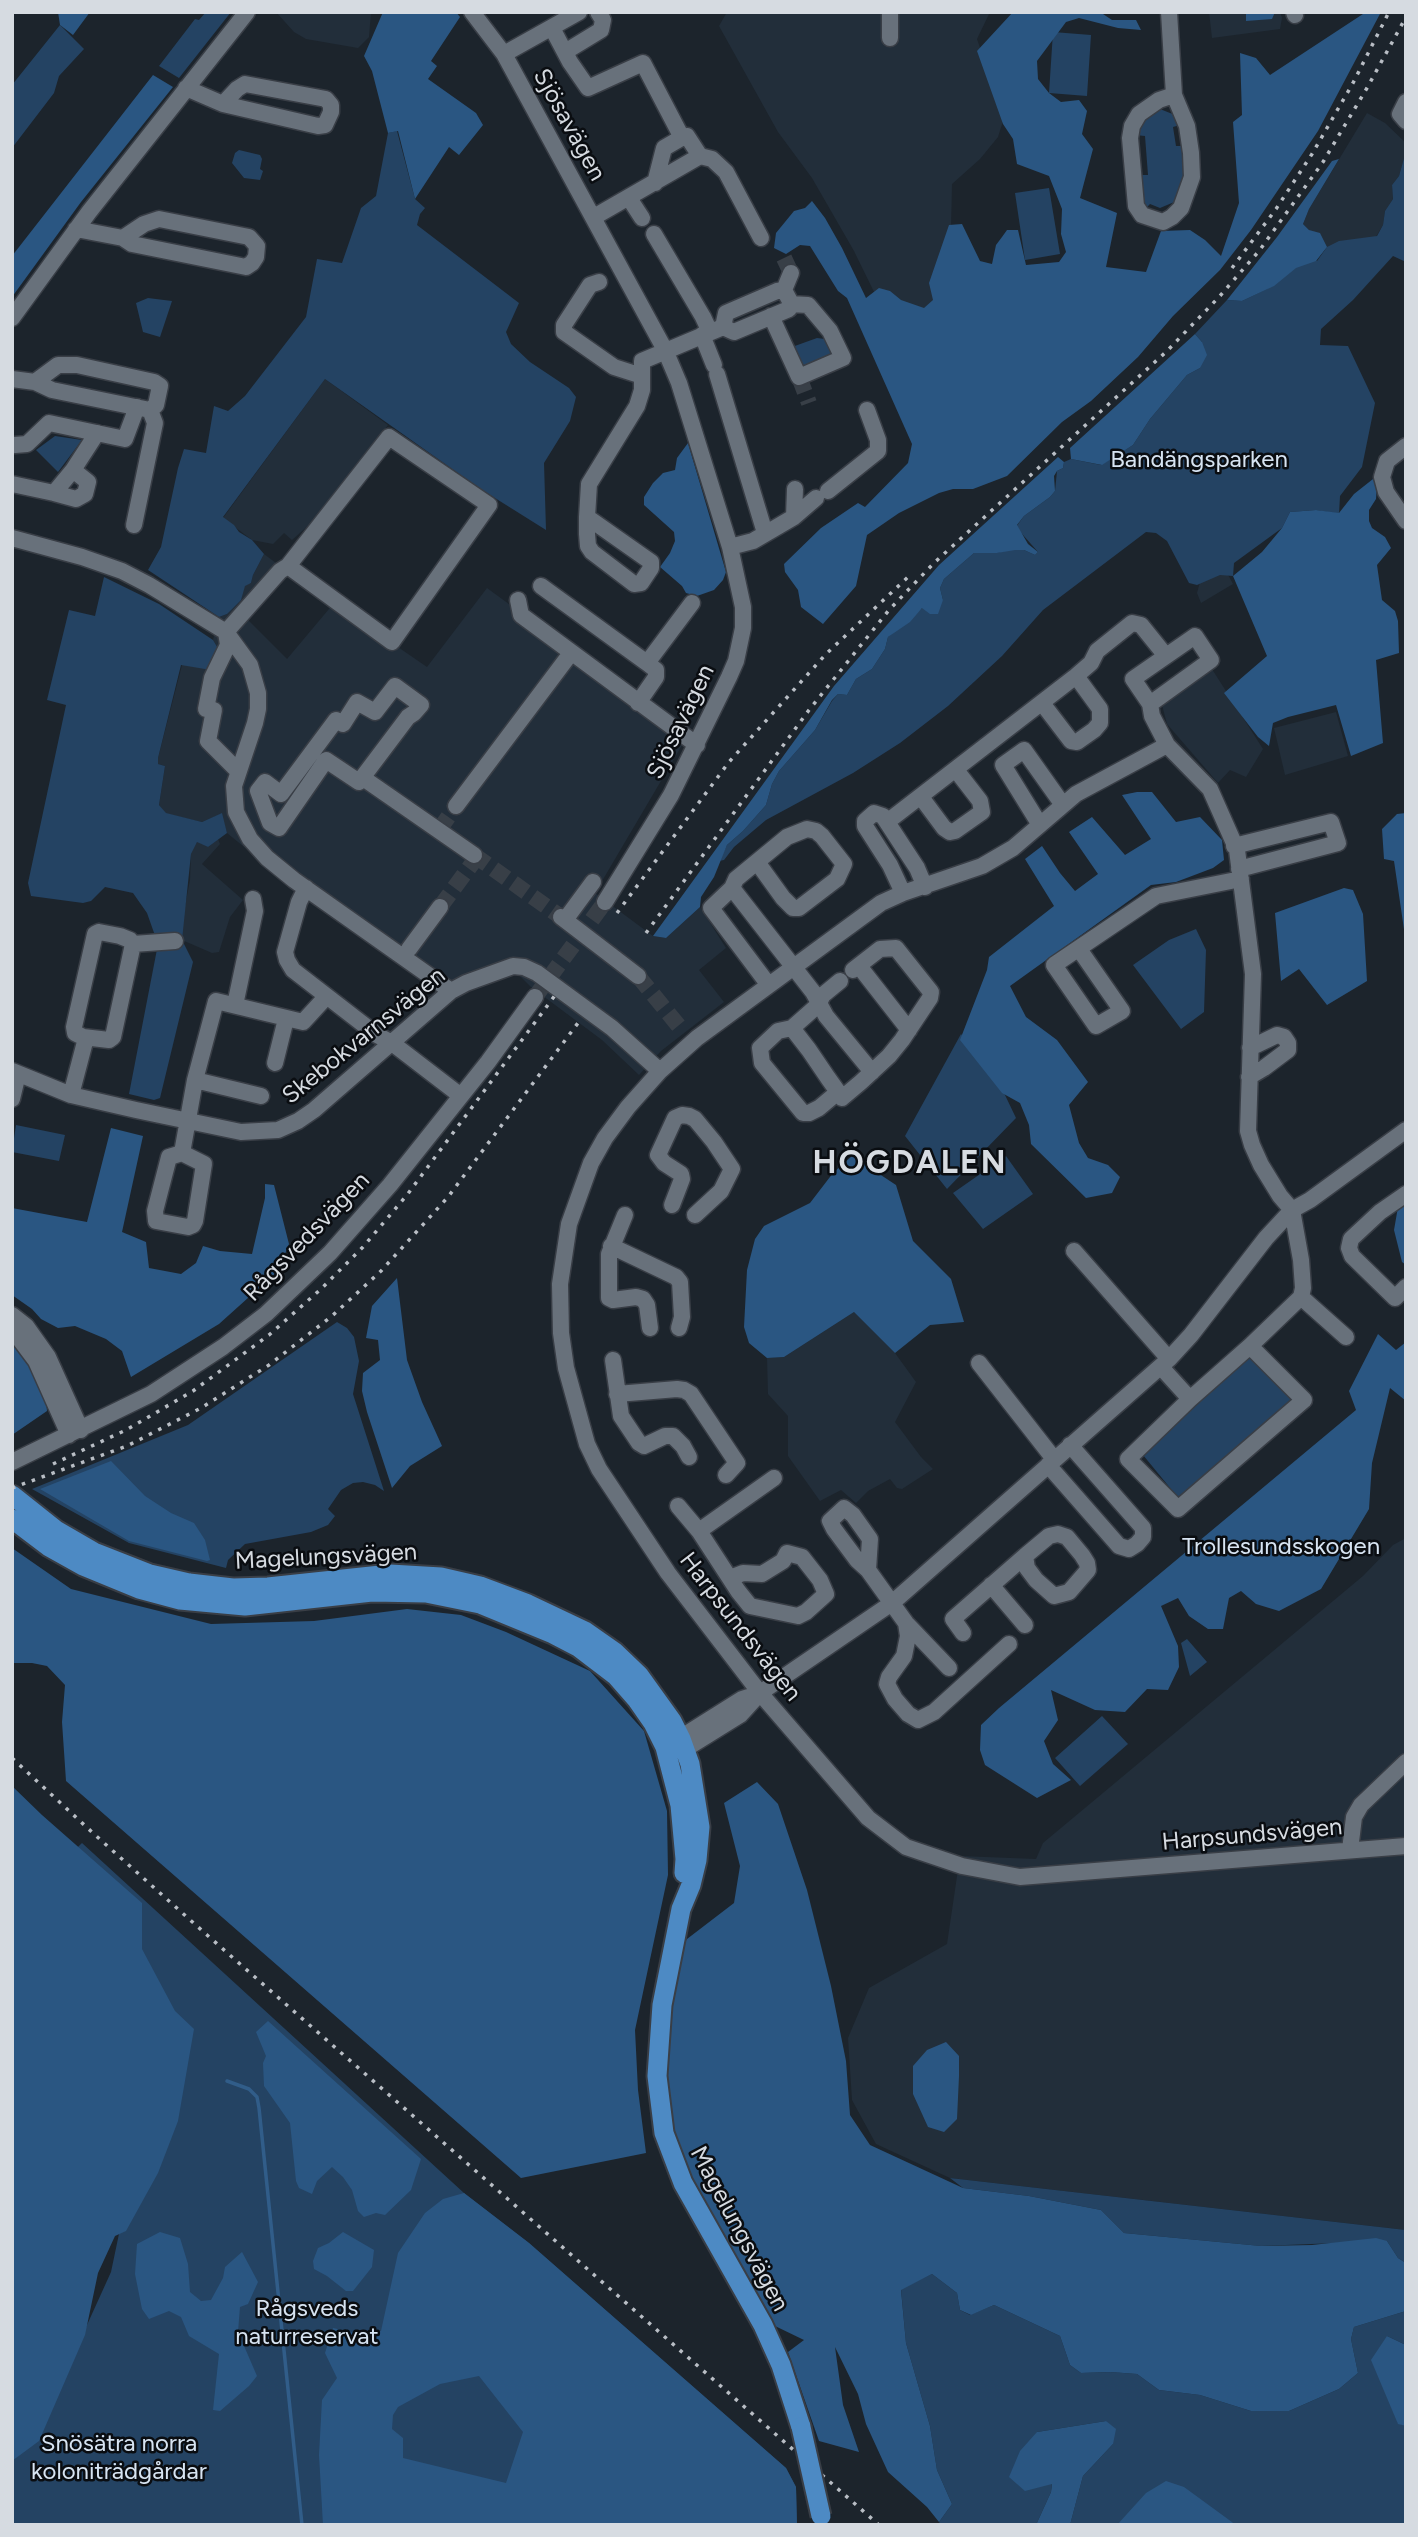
<!DOCTYPE html>
<meta charset="utf-8">
<style>
body{margin:0}
#map{position:relative;width:1418px;height:2537px;overflow:hidden;background:#1c242c;font-family:Figtree,sans-serif}
canvas{display:block}
.frame{position:absolute;inset:0;border:14px solid #d6dbe1;pointer-events:none}
</style>
<div id="map">
<canvas width="1418" height="2537"></canvas>
<div class="frame"></div>
</div>
<script>
const g = document.querySelector('canvas').getContext('2d');
g.lineJoin = 'round';
function fill(path, color) { g.fillStyle = color; g.fill(path, 'evenodd'); }
const poly = rows => new Path2D(rows.map(r => 'M' + r).join(''));
function strokePath(path, color, width, dash) { g.strokeStyle = color; g.lineWidth = width; g.lineCap = dash ? 'butt' : 'round'; g.setLineDash(dash || []); g.stroke(path); }
function write(font, color, halo, rows, align = 'center') {
  g.font = font + ' Figtree,sans-serif'; g.lineWidth = 5; g.setLineDash([]); g.textBaseline = 'middle'; g.strokeStyle = halo; g.fillStyle = color; for (const [text, x, y, turn = 0] of rows) {
    g.save(); g.translate(x, y); g.rotate((+turn || 0) * Math.PI / 180); g.textAlign = isNaN(turn) ? turn : align; if (halo) g.strokeText(text, 0, 0); g.fillText(text, 0, 0); g.restore();
  }
}
fill(poly([
 [276,12,371,12,369,37,358,48,306,39,294,32],
 [727,12,990,12,977,39,1004,118,998,137,980,159,952,184,951,229,937,299,929,310,876,296,854,251,812,178,778,132,719,26],
 [1209,12,1280,12,1282,18,1280,29,1212,38],
 [1367,113,1385,123,1406,143,1406,151,1399,176,1392,185,1393,199,1385,211,1383,225,1353,275,1303,224,1309,209],
 [325,379,388,425,328,508,292,540,284,533,273,544,252,540,223,518],
 [264,554,280,566,243,615,287,659,334,603,427,667,487,588,688,735,595,893,653,936,666,938,700,907,726,948,699,970,724,1002,661,1051,639,1075,602,1040,531,987,519,975,507,976,479,986,456,999,287,882,227,833,221,814,202,822,166,814,159,805,165,766,158,764,158,758,182,665,219,650,213,640,219,617,227,614,245,585,251,583,253,575],
 [1226,571,1233,584,1201,603,1197,593,1200,582],
 [1210,666,1263,749,1246,777,1230,770,1218,783,1167,724,1161,701],
 [1336,712,1348,756,1285,775,1274,728],
 [218,839,220,844,202,864,243,900,230,917,219,952,212,953,182,940,182,922,190,880,191,854,197,841,208,847],
 [854,1312,895,1353,916,1382,895,1422,921,1457,933,1469,902,1489,897,1488,890,1479,868,1491,856,1503,841,1490,820,1501,788,1456,788,1416,768,1394,767,1358,784,1357],
 [1406,1538,1406,2230,950,2178,876,2144,852,2100,848,2038,869,1988,947,1944,960,1856,1036,1859,1043,1843,1363,1576,1393,1545]
]), '#222e3a');
fill(poly([
 [206,12,231,12,179,78,159,66,195,19,199,20],
 [60,25,84,49,59,76,54,93,12,148,12,85],
 [1053,32,1091,35,1087,96,1049,93],
 [1160,109,1175,115,1180,125,1173,127,1176,146,1185,146,1186,175,1179,200,1160,208,1150,204,1144,210,1140,175,1148,175,1145,136,1135,135,1138,124],
 [397,131,415,199,425,208,420,214,417,225,519,303,506,332,511,344,530,362,569,388,576,397,570,421,544,463,546,530,479,488,325,379,223,517,234,525,239,532,252,540,264,554,253,575,251,583,245,586,241,600,227,614,219,617,148,570,161,547,178,468,184,449,206,453,214,406,228,411,245,396,306,317,317,259,342,263,361,208,376,196,388,133],
 [239,150,260,155,262,159,260,169,263,171,260,180,244,178,232,163,235,153],
 [1406,151,1406,262,1393,256,1353,300,1321,329,1320,345,1348,346,1375,403,1362,467,1340,496,1339,514,1316,510,1290,512,1282,528,1234,563,1233,576,1220,575,1197,585,1189,583,1167,541,1156,533,1146,532,1043,610,1002,656,948,706,900,743,853,773,766,820,734,847,724,860,719,861,727,845,743,831,766,805,772,784,779,771,815,730,832,701,838,694,847,695,856,679,872,669,885,649,888,637,922,608,943,600,940,588,944,579,974,553,997,553,1007,550,1024,550,1035,555,1038,552,1016,527,1024,516,1050,497,1055,491,1057,471,1063,468,1064,462,1071,459,1101,465,1133,445,1150,419,1187,375,1200,368,1202,342,1195,334,1227,300,1242,301,1267,289,1309,254,1317,261,1327,247,1339,241,1377,236,1383,225,1385,211,1393,199,1392,185,1399,176],
 [1049,188,1060,254,1025,260,1015,193],
 [148,298,172,301,160,337,143,332,136,303],
 [817,338,825,339,836,358,799,374,792,347],
 [55,436,82,440,58,472,36,450],
 [104,577,159,604,213,640,219,650,211,670,181,665,158,758,158,764,165,766,159,805,166,813,202,822,222,813,227,833,208,847,197,842,191,854,182,940,193,962,160,1098,154,1100,129,1094,158,944,147,913,133,893,105,887,91,901,83,903,31,896,28,883,66,705,47,700,69,610,95,616],
 [1196,929,1206,950,1204,1012,1181,1029,1133,965,1169,940],
 [961,1034,994,1072,1016,1118,947,1189,905,1136],
 [16,1125,65,1135,59,1161,12,1152],
 [1006,1156,1033,1194,983,1229,953,1193],
 [337,1322,347,1328,354,1337,359,1361,353,1394,384,1491,375,1485,363,1482,353,1483,341,1490,328,1509,335,1516,328,1525,311,1532,245,1544,228,1560,226,1568,129,1543,32,1489,188,1425],
 [1252,1353,1300,1401,1180,1500,1143,1455],
 [1187,1639,1207,1662,1190,1676,1181,1643],
 [1102,1716,1128,1744,1080,1786,1055,1758],
 [82,1843,464,2193,529,2243,786,2468,796,2487,797,2525,12,2525,12,2461,34,2442,111,2272,138,2143,12,1911],
 [950,2178,1406,2230,1406,2263,1398,2258,1387,2241,1261,2246,1124,2233,1101,2210,1029,2196,963,2188],
 [932,2274,957,2293,960,2310,970,2315,994,2305,1060,2336,1070,2365,1081,2373,1110,2372,1137,2374,1159,2390,1200,2395,1251,2411,1289,2411,1339,2389,1358,2373,1351,2339,1354,2327,1406,2311,1406,2345,1387,2336,1398,2423,1406,2426,1406,2525,1236,2525,1229,2521,1125,2519,1117,2525,1070,2525,1083,2476,1113,2444,1106,2421,1037,2432,1052,2483,1051,2492,1036,2525,941,2525,939,2522,952,2504,937,2470,930,2426,906,2343,901,2289]
]), '#244363');
fill(poly([
 [58,12,90,12,73,35,60,25],
 [383,12,456,12,460,17,431,61,437,66,428,79,476,113,483,125,459,155,449,147,415,199,398,131,388,133,372,71,364,56],
 [1013,12,1100,12,1112,20,1136,20,1141,30,1118,28,1079,18,1066,22,1037,61,1038,79,1049,93,1061,102,1079,100,1087,111,1082,134,1093,149,1080,198,1117,213,1106,267,1146,272,1161,231,1190,230,1205,240,1221,256,1239,203,1233,122,1242,115,1240,53,1256,58,1270,75,1366,12,1381,12,1318,131,1251,230,1220,270,1173,316,1138,357,1091,401,1062,422,1007,476,973,489,953,489,939,493,899,513,867,535,856,586,823,624,801,607,798,590,785,572,784,564,821,528,858,503,865,507,908,463,912,444,847,298,838,291,810,246,800,245,786,254,774,248,776,233,794,211,805,208,812,201,825,218,842,248,866,298,879,288,890,291,901,300,924,308,933,300,929,283,949,225,962,224,980,261,992,264,996,245,1002,237,1007,230,1018,230,1026,265,1059,262,1066,252,1061,234,1062,209,1049,176,1017,164,1013,139,1003,124,977,51],
 [1246,12,1275,12,1272,19,1246,21],
 [153,75,173,87,81,202,12,297,12,256],
 [1339,159,1309,209,1303,224,1309,230,1320,233,1327,247,1316,261,1296,268,1274,286,1242,301,1227,300,1277,237,1332,161],
 [1195,334,1202,342,1207,355,1200,368,1187,375,1150,419,1133,445,1102,465,1071,459,1070,448],
 [688,443,726,572,723,580,714,590,697,596,686,593,682,586,660,567,670,553,675,541,674,532,644,505,644,497,653,483,663,473,675,470,677,458],
 [1058,457,1064,462,1063,468,1057,471,1054,476,1055,491,1050,497,1024,516,1017,525,1028,544,1038,552,1035,555,1024,550,1015,550,997,553,974,553,944,579,940,588,943,600,938,614,930,614,922,608,910,622,888,637,885,649,872,669,856,679,847,695,838,694,832,700,815,730,779,771,772,784,766,805,743,831,727,845,714,877,701,897,700,907,666,938,653,936,834,686,939,565],
 [1373,479,1377,485,1376,499,1369,510,1369,521,1372,528,1385,537,1391,548,1377,565,1382,600,1395,611,1398,621,1399,653,1376,660,1383,743,1351,756,1336,705,1288,717,1273,723,1269,746,1258,737,1224,693,1267,656,1233,576,1262,552,1282,528,1290,512,1316,510,1339,513,1354,494],
 [1137,792,1152,792,1176,822,1200,817,1222,840,1224,860,1213,868,1176,882,1151,885,1010,986,1026,1017,1057,1040,1088,1082,1069,1105,1079,1143,1088,1158,1108,1165,1120,1177,1112,1193,1086,1198,1031,1144,1029,1125,1020,1103,1002,1093,960,1040,987,970,989,957,1054,906,1025,859,1042,846,1060,873,1075,891,1098,874,1069,832,1092,817,1125,855,1151,839,1122,795],
 [1406,813,1406,943,1394,861,1384,859,1382,829,1397,814],
 [1344,888,1353,890,1363,914,1367,981,1327,1005,1299,969,1281,981,1275,913],
 [111,1128,143,1136,122,1232,146,1242,149,1268,181,1274,196,1263,203,1246,220,1251,252,1254,265,1198,265,1184,274,1185,289,1244,278,1271,219,1324,131,1377,122,1351,106,1339,75,1326,58,1328,41,1319,32,1309,12,1295,12,1208,87,1222],
 [852,1156,896,1185,913,1241,951,1279,964,1322,930,1325,895,1353,854,1312,784,1357,767,1358,749,1343,744,1327,747,1270,755,1239,764,1226,810,1203,833,1173],
 [1406,1199,1406,1265,1402,1262,1394,1230,1398,1207],
 [397,1278,407,1360,422,1402,442,1446,410,1466,392,1488,367,1412,362,1391,363,1373,380,1360,378,1340,366,1338,372,1306],
 [1378,1334,1396,1350,1406,1342,1406,1401,1390,1388,1372,1463,1369,1509,1321,1589,1279,1611,1256,1604,1241,1591,1229,1598,1223,1629,1208,1629,1189,1616,1178,1598,1161,1606,1178,1646,1179,1667,1168,1690,1147,1689,1125,1712,1095,1710,1051,1690,1058,1720,1044,1741,1053,1764,1071,1780,1037,1798,985,1765,980,1750,981,1725,999,1708,1356,1410,1349,1391],
 [12,1339,18,1344,46,1399,47,1411,12,1435],
 [111,1461,145,1496,171,1513,194,1523,205,1540,210,1560,207,1561,129,1541,40,1489],
 [12,1548,71,1589,211,1624,314,1621,407,1609,461,1615,506,1632,590,1671,644,1731,667,1811,668,1875,635,2030,638,2090,646,2153,521,2178,66,1781,62,1722,65,1685,47,1666,32,1663,12,1663],
 [757,1782,778,1804,807,1890,831,1986,846,2061,850,2115,870,2145,963,2188,1029,2196,1101,2210,1124,2233,1261,2246,1312,2245,1376,2238,1387,2241,1398,2258,1406,2263,1406,2311,1354,2327,1351,2339,1358,2373,1339,2389,1289,2411,1251,2411,1200,2395,1159,2390,1137,2374,1110,2372,1081,2373,1070,2365,1060,2336,994,2305,971,2315,960,2310,957,2293,932,2274,901,2290,906,2343,930,2426,937,2470,952,2504,939,2522,927,2507,888,2472,866,2424,858,2394,835,2347,843,2405,859,2452,819,2441,788,2352,804,2340,775,2326,732,2257,675,2148,665,2099,672,1962,687,1939,734,1903,740,1866,724,1803],
 [12,1786,42,1815,142,1903,142,1949,175,2011,194,2029,178,2121,158,2173,126,2231,115,2236,98,2273,85,2335,39,2441,12,2461],
 [268,2021,421,2159,411,2190,385,2215,376,2213,364,2217,358,2211,352,2190,343,2177,332,2167,317,2181,312,2194,299,2188,296,2181,290,2123,264,2086,263,2063,266,2056,256,2032],
 [946,2042,959,2056,959,2076,957,2119,944,2132,928,2127,913,2094,913,2066,927,2050],
 [464,2193,529,2243,786,2468,796,2487,797,2525,323,2525,319,2455,322,2400,337,2378,325,2353,333,2328,360,2334,381,2331,398,2253,425,2213,443,2199],
 [479,2376,523,2432,506,2483,403,2458,403,2438,392,2429,393,2415,398,2407,440,2384],
 [160,2232,180,2238,188,2264,190,2292,201,2301,211,2300,223,2278,225,2267,242,2252,258,2282,248,2304,240,2307,238,2332,257,2376,249,2386,220,2411,213,2410,219,2354,189,2336,181,2317,169,2311,149,2319,142,2309,135,2274,137,2244],
 [343,2232,374,2250,372,2267,353,2291,346,2291,327,2276,314,2269,313,2261,318,2248,329,2243],
 [1387,2336,1406,2345,1406,2426,1398,2424,1371,2360],
 [1106,2421,1116,2429,1113,2444,1083,2476,1070,2525,1036,2525,1051,2492,1052,2484,1025,2491,1009,2477,1020,2451,1037,2432],
 [1166,2481,1184,2487,1236,2525,1117,2525,1146,2493]
]), '#2a5682');
strokePath(poly([
 [227,2081,249,2089,257,2097,259,2108,302,2525]
]), '#315d89', 3.5);
strokePath(poly([
 [784,258,791,273],
 [799,377,809,403],
 [439,830,456,806],
 [474,855,561,917],
 [440,907,477,857],
 [638,976,682,1030],
 [535,997,605,902]
]), '#383f47', 16, [16, 8]);
const minor = poly([
 [472,12,504,54,665,350,679,383,730,547,743,607,743,628,736,661,729,677,671,795,605,902],
 [890,12,890,38],
 [1169,12,1174,95,1187,126,1191,153,1192,177,1181,208,1172,217,1163,222,1142,215,1136,206,1130,138,1132,126,1139,114,1159,100,1174,95],
 [1294,12,1295,15],
 [552,28,570,62,588,88,643,63,679,132,683,137,687,136,700,156],
 [565,52,601,30,603,20,598,12],
 [504,54,579,12],
 [186,88,223,104,318,126,325,125,331,112,331,105,326,99,245,84,237,89,223,104],
 [1406,102,1400,114,1406,121],
 [655,183,664,148,683,137],
 [629,198,642,218],
 [594,217,700,156,712,159,726,172,761,238],
 [76,229,123,238,132,244,246,267,252,263,256,257,257,246,249,237,159,219,144,224,123,238],
 [654,234,703,317,710,332],
 [599,282,590,285,564,325,564,332,614,367,642,376],
 [784,290,791,303,789,309,734,332,723,327,726,313,777,291,784,290],
 [784,290,791,273],
 [771,316,799,377,843,358,830,331,808,305,790,304],
 [12,318,89,212,247,12],
 [702,335,714,365],
 [717,374,765,533],
 [12,379,35,382,52,390,150,410,156,405,160,386,154,382,77,365,58,365,35,382],
 [15,445,27,444,49,423,125,439,137,407],
 [1406,446,1387,461,1382,477,1386,492,1406,521],
 [12,484,54,493,73,470,97,433],
 [828,491,878,451,878,440,867,410],
 [54,493,76,499,85,494,88,482,73,470],
 [587,517,587,534,588,546,592,552,634,584,641,583,651,568,651,562,587,517,589,484,637,406,642,390,642,361,723,327],
 [794,517,795,489],
 [134,525,155,423,150,410],
 [12,538,82,557,122,571,149,585,226,632,250,665,258,693,258,709,255,723,234,786,236,812,250,839,267,858,294,880,451,991],
 [730,547,753,541,794,517,816,498],
 [541,586,647,663],
 [518,600,521,615,697,745],
 [395,686,421,705,414,713,408,717,359,782,326,760,279,828,270,823,258,791,265,782,281,794,336,720,343,724,357,702,375,712,395,686],
 [638,703,656,677,656,670,647,663,692,603],
 [1042,703,1071,741,1077,742,1094,730,1100,723,1100,709,1076,676],
 [1150,704,1133,679,1195,636,1211,660,1150,704,1152,716,1167,745,1210,789,1237,850,1253,974,1248,1131,1252,1145,1261,1165,1280,1196,1292,1210,1301,1260,1303,1288,1301,1297,1346,1337],
 [1167,745,1076,794,1013,848,982,866,903,893,881,903,697,1038,660,1071,628,1107,605,1138,591,1163,569,1224,560,1284,561,1333,566,1368,587,1444,599,1469,668,1573,760,1693,868,1818,906,1847,962,1866,1020,1877,1406,1846],
 [237,770,208,741,214,710,206,709,212,678,228,645,226,632,280,571,288,566,389,437,489,505,392,642,288,566],
 [363,778,474,855],
 [921,797,944,828,950,832,955,831,982,812,980,801,956,770],
 [456,806,571,653],
 [887,822,1076,676,1091,663,1097,651,1132,623,1141,625,1166,656],
 [1040,825,1003,765,1024,750,1063,805],
 [1234,846,1331,822,1338,843,1239,869],
 [306,888,299,902,285,952,287,960,293,970,377,1035,392,1043,461,1096],
 [732,888,736,879,787,837,807,829,816,831,822,836,844,864,837,879,799,908,793,908,783,898,757,862],
 [903,893,890,865,865,826,865,821,874,813,883,816,917,868,925,887],
 [561,917,638,976],
 [565,920,593,882],
 [99,932,120,936,130,940,133,944,113,1037,109,1040,83,1037,75,1033,74,1027,95,934,99,932],
 [133,944,175,941],
 [409,949,440,907],
 [1079,949,1122,1011,1096,1026,1054,965,1156,896,1241,879],
 [859,966,909,1030],
 [768,984,711,908,732,888,813,992,826,1016,872,1072],
 [235,1005,255,911,253,899],
 [792,1028,818,1005,823,995,840,981],
 [275,1063,286,1019],
 [12,1071,71,1095,136,1110,241,1132,278,1130,298,1121,314,1110,451,991,466,983,513,966,524,967,537,973,612,1028,660,1071],
 [1249,1077,1264,1068,1288,1050,1288,1043,1284,1037,1277,1035,1250,1048],
 [195,1080,261,1096],
 [838,1092,819,1108,809,1113,803,1113,762,1063,760,1048,778,1031,792,1028,809,1050,828,1078,838,1092,842,1098,861,1082,889,1056,902,1040,930,998,931,992,896,948,880,949,853,970],
 [71,1095,86,1038],
 [12,1099,18,1074],
 [182,1153,204,1164,195,1221,193,1225,188,1227,156,1221,155,1211,169,1157,182,1153,195,1080,216,1001,303,1022,326,997],
 [1406,1194,1380,1212,1351,1239,1349,1248,1352,1256,1395,1298,1406,1287],
 [672,1205,682,1179,681,1174,664,1163,658,1155,675,1118,682,1115,689,1116,695,1119,714,1142,732,1169,721,1191,695,1215],
 [625,1215,609,1254,609,1298,613,1300,636,1297,643,1299,647,1305,650,1328],
 [611,1246,676,1277,680,1282,682,1317,679,1328],
 [1074,1251,1169,1359],
 [12,1315,26,1326,48,1357,81,1430],
 [12,1329,36,1361,69,1435],
 [1250,1346,1304,1400,1178,1509,1128,1459,1190,1399,1250,1346],
 [1250,1346,1301,1297],
 [613,1360,621,1416,639,1443,644,1446,665,1436,673,1436,683,1446,689,1457],
 [979,1363,1054,1459],
 [1161,1367,1190,1399],
 [617,1394,677,1389,684,1390,691,1394,737,1463,726,1475],
 [12,1462,151,1394,223,1347,266,1314,330,1253,390,1185,488,1062,535,997],
 [1048,1465,1119,1546,1129,1549,1137,1544,1143,1537,1143,1528,1070,1445],
 [678,1506,699,1531,738,1591,750,1606,798,1616,806,1612,826,1594,820,1580,802,1557,787,1553,783,1561,762,1574,743,1573,730,1578],
 [699,1531,774,1478],
 [868,1570,870,1539,853,1515,844,1508,830,1521,834,1529,857,1560,868,1570,906,1623,949,1668],
 [991,1585,1025,1625],
 [906,1623,908,1636,904,1656,889,1677,887,1684,895,1699,908,1714,918,1720,934,1712,1009,1644],
 [963,1633,953,1619,1025,1556,1027,1568,1036,1580,1054,1596,1069,1592,1088,1570,1087,1563,1082,1555,1067,1537,1058,1534,1049,1536,1025,1556],
 [672,1743,742,1699,760,1693,892,1603,1169,1359,1191,1335,1266,1238,1292,1210,1310,1200,1406,1130],
 [687,1748,740,1715,760,1693],
 [1350,1850,1354,1817,1361,1805,1406,1762]
]);
const major = poly([
 [12,1495,56,1530,94,1552,150,1574,189,1583,233,1588,268,1587,390,1574,441,1577,480,1586,528,1604,585,1631,615,1652,639,1675,672,1721,681,1739,690,1764,700,1827,697,1860,691,1885,681,1909,662,2005,657,2076,664,2133,683,2183,763,2325,781,2365,801,2427],
 [12,1519,49,1547,83,1566,139,1589,180,1600,245,1606,372,1592,426,1593,480,1604,553,1634,578,1647,616,1676,637,1700,653,1723,665,1747,680,1805,685,1859,684,1873]
]);
strokePath(minor, '#393e46', 19);
strokePath(major, '#393e46', 23);
strokePath(minor, '#68717b', 16);
strokePath(major, '#4d8ac4', 19);
strokePath(poly([
 [1232,268,1276,209,1312,154,1353,83,1389,12],
 [617,913,729,762,826,654,908,577],
 [646,933,809,710,889,610,934,563,1167,351,1219,297,1259,251,1323,162,1367,88,1406,17],
 [53,1464,126,1430,193,1391,269,1335,321,1289,363,1247,407,1195,556,994],
 [12,1488,127,1446,201,1408,269,1365,332,1316,381,1271,448,1197,578,1023],
 [12,1758,94,1834,207,1935,879,2525]
]), '#b9bec5', 3.5, [3.5, 7]);
const majorBridge = poly([
 [801,2427,821,2516]
]);
strokePath(majorBridge, '#393e46', 23, []);
strokePath(majorBridge, '#4d8ac4', 19);
write('24px', '#d6dbe1', '#0a0d11', [
 ["Sjösavägen",569,125,61],
 ["Sjösavägen",681,722,-64],
 ["Skebokvarnsvägen",364,1036,-39],
 ["Rågsvedsvägen",307,1237,-46],
 ["Magelungsvägen",326,1557,-3],
 ["Harpsundsvägen",740,1627,52],
 ["Harpsundsvägen",1252,1835,-5],
 ["Magelungsvägen",739,2229,62]
]);
write('24px', '#d7e4f2', '#0a0d11', [
 ["Bandängsparken",1199,460],
 ["Trollesundsskogen",1281,1547],
 ["Rågsveds",307,2309],
 ["naturreservat",307,2337],
 ["Snösätra norra",119,2444],
 ["koloniträdgårdar",119,2472]
]);
g.letterSpacing = '2px';
write('bold 32px', '#d6dbe1', '#0a0d11', [
 ["HÖGDALEN",910,1164]
]);
g.letterSpacing = '0px';
</script>
